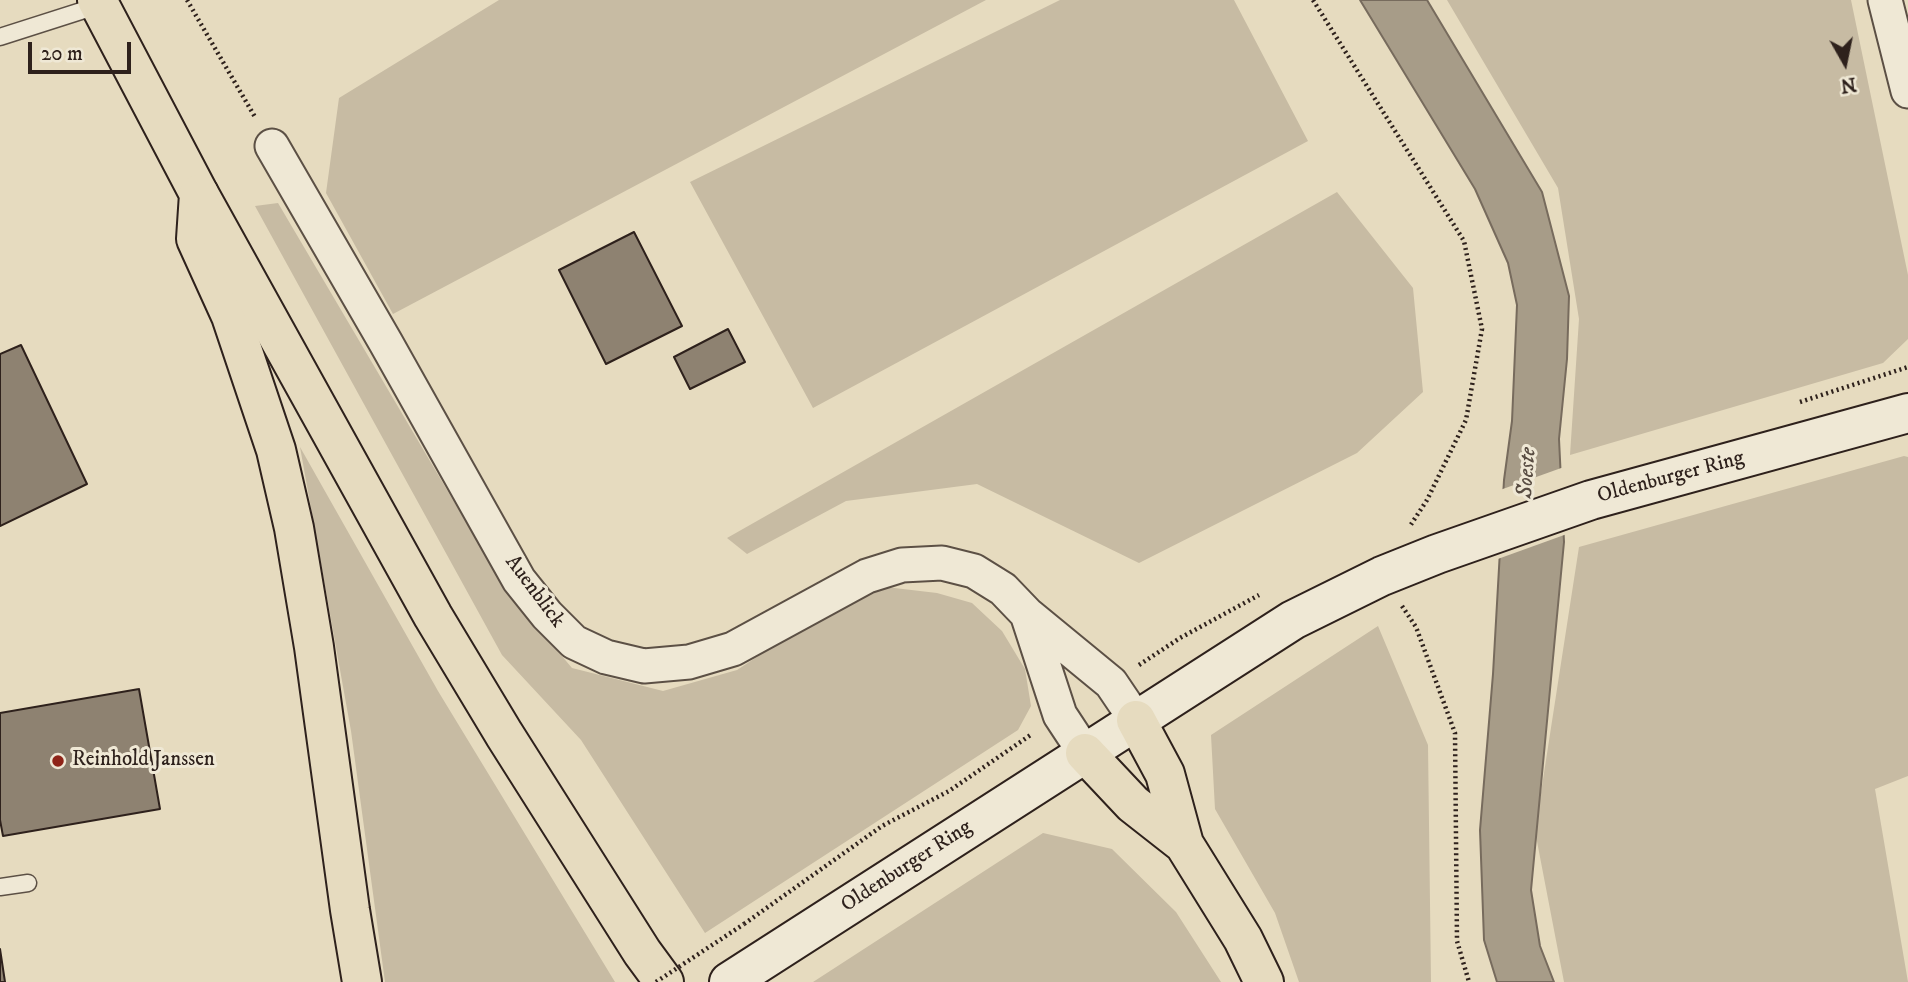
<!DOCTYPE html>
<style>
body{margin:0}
#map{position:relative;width:1908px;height:982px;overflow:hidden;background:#e6dbbf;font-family:"IM FELL DW Pica",serif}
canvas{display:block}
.north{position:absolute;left:1810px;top:28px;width:70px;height:70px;-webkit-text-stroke:5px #efe8d5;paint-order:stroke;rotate:171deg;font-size:19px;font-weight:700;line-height:28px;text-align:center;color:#2e211c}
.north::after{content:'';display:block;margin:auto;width:24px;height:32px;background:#2e211c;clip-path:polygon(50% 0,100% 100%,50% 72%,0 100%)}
.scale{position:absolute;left:28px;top:42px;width:103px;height:32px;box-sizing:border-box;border:4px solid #2e211c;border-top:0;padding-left:9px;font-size:21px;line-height:24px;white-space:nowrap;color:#2e211c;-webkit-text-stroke:5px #efe8d5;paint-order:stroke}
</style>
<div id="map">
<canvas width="1908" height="982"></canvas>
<div class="north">N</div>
<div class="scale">20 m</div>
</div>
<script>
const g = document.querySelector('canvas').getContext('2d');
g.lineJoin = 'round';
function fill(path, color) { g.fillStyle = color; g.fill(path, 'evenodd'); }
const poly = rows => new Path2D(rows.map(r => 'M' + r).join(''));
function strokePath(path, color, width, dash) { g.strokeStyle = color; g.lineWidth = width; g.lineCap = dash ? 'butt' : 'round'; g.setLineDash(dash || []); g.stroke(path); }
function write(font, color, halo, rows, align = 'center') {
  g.font = font + ' "IM FELL DW Pica",serif'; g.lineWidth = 6; g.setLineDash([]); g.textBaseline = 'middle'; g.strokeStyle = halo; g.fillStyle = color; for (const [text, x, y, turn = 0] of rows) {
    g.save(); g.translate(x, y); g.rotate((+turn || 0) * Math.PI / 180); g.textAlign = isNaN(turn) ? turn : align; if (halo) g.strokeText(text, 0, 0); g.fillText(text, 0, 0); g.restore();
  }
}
fill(poly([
 [499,0,986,0,393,314,326,193,339,98],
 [1060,0,1234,0,1308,141,813,408,690,182],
 [1447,0,1851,0,1908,275,1908,339,1883,363,1570,455,1579,319,1558,188],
 [1337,192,1413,288,1423,392,1357,453,1139,563,977,484,846,501,747,554,727,538],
 [278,203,506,590,572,668,663,691,737,670,813,620,886,587,937,593,972,603,1002,631,1025,669,1031,706,1018,730,705,933,581,740,502,655,255,206],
 [300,447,438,691,615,982,385,982,351,731],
 [1904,456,1908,457,1908,776,1875,789,1908,982,1564,982,1535,831,1579,547],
 [1378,626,1428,745,1431,982,1299,982,1275,913,1215,809,1211,735],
 [1043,833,1112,849,1176,912,1221,982,813,982]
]), '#c7bba3');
const water = poly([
 [1360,0,1427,0,1542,192,1569,296,1567,359,1559,439,1564,542,1531,890,1540,946,1554,982,1497,982,1484,940,1480,830,1493,674,1504,480,1512,421,1517,305,1508,263,1475,189,1360,0]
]);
fill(water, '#a79c88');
strokePath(water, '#776b5d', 2);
fill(poly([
 [1564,467,1567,534,1495,560,1500,490]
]), '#e6dbbf');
const building = poly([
 [634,232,682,326,606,364,559,270,634,232],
 [728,329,745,362,690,389,674,357,728,329],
 [21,345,87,484,0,526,0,354,21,345],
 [139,689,160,809,3,836,0,820,0,713,139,689],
 [0,949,5,982,0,982,0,949]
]);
fill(building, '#8e8271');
strokePath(building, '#2e211c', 2);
const service = poly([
 [0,37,100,5],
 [0,887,28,883]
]);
const minor = poly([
 [1885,0,1908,91],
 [272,146,386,343,519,580,547,615,574,642,606,657,644,666,689,662,733,649,867,576,902,565,942,563,974,571,1003,589,1027,614,1111,683,1136,720],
 [1027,614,1060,715,1085,753]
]);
const secondary = poly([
 [729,982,1293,620,1382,576,1437,554,1591,500,1908,413]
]);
const primary = poly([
 [97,0,199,194,196,239,231,316,276,450,294,528,314,647,350,910,362,982]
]);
const trunk = poly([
 [199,194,433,616,504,734,642,952,664,982],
 [1136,720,1165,774,1184,844,1243,939,1264,982],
 [1085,753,1133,804,1184,844]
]);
strokePath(service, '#5c5045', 19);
strokePath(minor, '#5c5045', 37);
strokePath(secondary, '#2e211c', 42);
strokePath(primary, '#2e211c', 42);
strokePath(trunk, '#2e211c', 42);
strokePath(poly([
 [187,0,255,117],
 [1313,0,1464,241,1482,329,1466,420,1427,500,1410,526],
 [1800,402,1908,367],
 [1402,606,1416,627,1455,733,1457,941,1469,982],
 [1139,665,1180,638,1259,595],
 [744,924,882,826,949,791,1032,734]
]), '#2e211c', 4.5, [2, 3.5]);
strokePath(service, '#efe8d5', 16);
strokePath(minor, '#efe8d5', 33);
strokePath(secondary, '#efe8d5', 38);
strokePath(primary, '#e6dbbf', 38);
strokePath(trunk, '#e6dbbf', 38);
strokePath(poly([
 [656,982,744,924]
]), '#2e211c', 4.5, [2, 3.5]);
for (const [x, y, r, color] of [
 [58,761,7,"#8f2418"]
]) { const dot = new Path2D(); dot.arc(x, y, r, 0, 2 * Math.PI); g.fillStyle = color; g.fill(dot); strokePath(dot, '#efe8d5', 2.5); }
write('21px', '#2e211c', '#efe8d5', [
 ["Oldenburger Ring",1671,478,-15],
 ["Auenblick",534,592,53],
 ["Oldenburger Ring",907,867,-33]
]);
write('21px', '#2e211c', '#efe8d5', [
 ["Reinhold Janssen",72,761]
], 'left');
write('italic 23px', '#584c42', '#efe8d5', [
 ["Soeste",1528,473,-86]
]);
</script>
